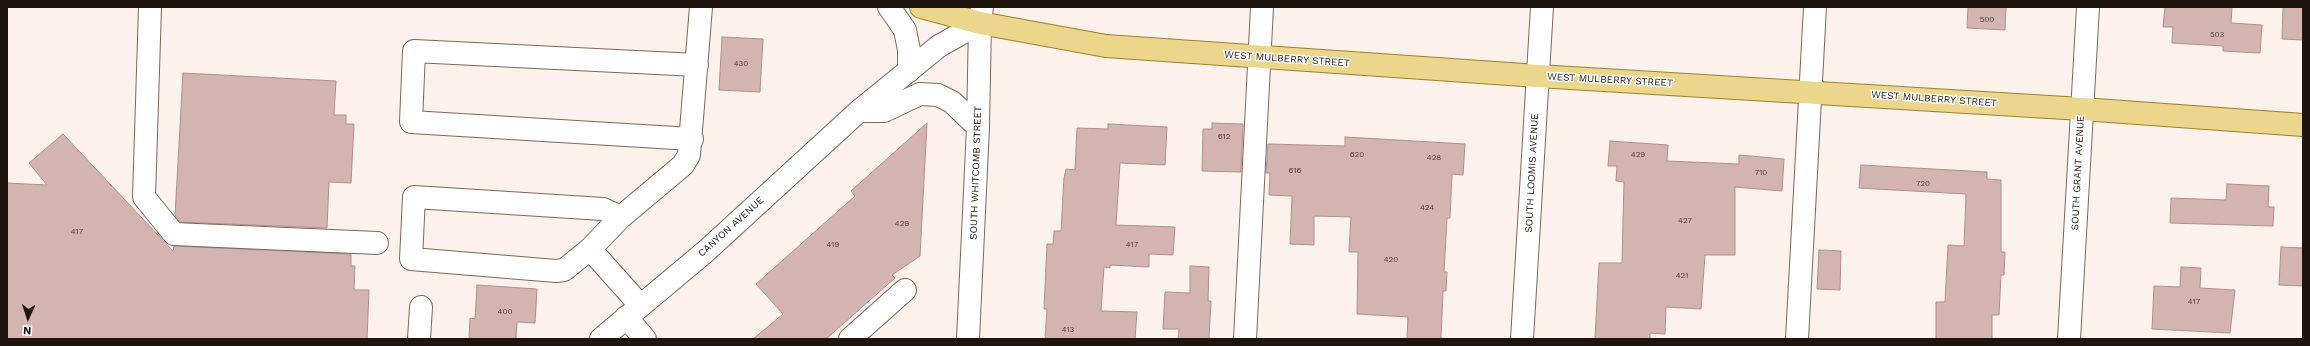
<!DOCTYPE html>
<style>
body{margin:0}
#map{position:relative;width:2310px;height:346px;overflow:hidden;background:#fdf2eb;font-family:"Work Sans",sans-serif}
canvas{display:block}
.frame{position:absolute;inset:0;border:8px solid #1e150f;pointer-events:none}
.north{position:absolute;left:8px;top:298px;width:40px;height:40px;-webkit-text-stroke:3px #fff;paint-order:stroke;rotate:183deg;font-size:11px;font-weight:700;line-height:16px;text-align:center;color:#1e150f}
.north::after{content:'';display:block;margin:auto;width:14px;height:18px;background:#1e150f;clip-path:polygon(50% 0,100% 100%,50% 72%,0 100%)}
</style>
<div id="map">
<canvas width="2310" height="346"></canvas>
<div class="frame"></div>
<div class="north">N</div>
</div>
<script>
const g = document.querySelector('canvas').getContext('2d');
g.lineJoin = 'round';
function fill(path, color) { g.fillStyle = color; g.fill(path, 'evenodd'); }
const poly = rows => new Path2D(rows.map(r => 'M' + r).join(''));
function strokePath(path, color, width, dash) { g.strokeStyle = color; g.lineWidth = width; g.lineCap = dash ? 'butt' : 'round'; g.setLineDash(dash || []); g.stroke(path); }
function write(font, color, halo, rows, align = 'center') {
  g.font = font + ' "Work Sans",sans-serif'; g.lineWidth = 3; g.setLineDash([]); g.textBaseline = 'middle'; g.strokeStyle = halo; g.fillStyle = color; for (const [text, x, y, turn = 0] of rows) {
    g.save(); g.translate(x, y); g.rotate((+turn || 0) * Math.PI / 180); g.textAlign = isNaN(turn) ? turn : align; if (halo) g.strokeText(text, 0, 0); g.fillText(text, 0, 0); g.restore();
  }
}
const building = poly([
 [1968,7,2006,7,2005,30,1967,28,1968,7],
 [2165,7,2232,7,2231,23,2262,25,2260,53,2223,51,2223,46,2172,43,2173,27,2163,27,2165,7],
 [2283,7,2303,7,2303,40,2282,39,2283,7],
 [722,37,763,39,760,92,719,90,722,37],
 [183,73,336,81,334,115,346,115,346,124,354,124,351,183,329,182,327,228,180,222,175,216,183,73],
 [927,123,920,256,892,275,895,278,826,339,753,339,783,314,756,284,855,196,851,191,927,123],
 [1212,123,1243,124,1241,172,1202,171,1203,129,1212,129,1212,123],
 [1108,124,1167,127,1165,165,1120,163,1116,225,1175,227,1173,255,1149,254,1149,267,1110,265,1110,268,1104,267,1101,311,1137,312,1135,339,1045,339,1047,309,1044,309,1047,244,1053,244,1054,231,1061,231,1064,178,1066,169,1075,170,1077,128,1108,129,1108,124],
 [63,134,173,251,174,246,351,254,351,266,355,266,354,290,369,290,367,339,7,339,7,183,47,185,29,163,63,134],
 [1345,137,1465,144,1463,175,1452,174,1450,218,1447,218,1444,272,1447,272,1446,291,1443,291,1441,339,1407,339,1408,317,1357,314,1358,252,1349,252,1351,217,1314,216,1314,245,1290,244,1292,196,1269,195,1270,173,1266,173,1268,144,1345,146,1345,137],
 [1610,141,1668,145,1667,161,1739,164,1739,155,1784,159,1782,191,1735,187,1735,255,1705,255,1701,309,1666,307,1665,334,1650,333,1650,339,1595,339,1599,263,1622,263,1624,182,1616,181,1617,166,1608,166,1610,141],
 [1861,165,1987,172,1987,179,2001,180,2001,252,2005,252,2004,275,2001,275,1999,315,1992,315,1992,339,1936,339,1936,302,1945,302,1948,245,1964,246,1966,194,1859,188,1861,165],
 [2227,184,2269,186,2268,207,2274,207,2273,226,2170,223,2171,198,2226,200,2227,184],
 [2281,247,2303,248,2303,286,2279,285,2281,247],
 [1819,250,1841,251,1840,290,1817,289,1819,250],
 [1190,266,1209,267,1208,301,1211,301,1209,339,1178,339,1179,329,1163,329,1165,292,1190,293,1190,266],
 [2181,267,2201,268,2200,288,2235,290,2230,333,2152,329,2154,286,2180,287,2181,267],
 [477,285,537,289,535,323,517,322,516,339,469,339,470,318,475,319,477,285]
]);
fill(building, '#d4b4b1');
strokePath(building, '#ae8f8d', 1);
const minor = poly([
 [150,7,144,197,174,234,377,243],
 [889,7,905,30,909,50,909,71],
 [859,111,884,111,920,94,938,95,952,102,978,127],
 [692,139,411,122,414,51,697,65],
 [621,217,603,209,414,197,411,259,556,271,564,270,590,249,621,217,683,165,689,155,701,7],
 [590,249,640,305],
 [626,317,645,339],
 [419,339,421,307],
 [601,339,705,252,859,111,939,46,980,23],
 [850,339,905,290],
 [968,339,978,127,980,23,982,7],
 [1245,339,1262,7],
 [1522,339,1542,7],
 [1797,339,1815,7],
 [2069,339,2088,7]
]);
const major = poly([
 [921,7,980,23,1106,46,1538,76,2082,109,2303,125]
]);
strokePath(minor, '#7e6658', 24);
strokePath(major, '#9b802e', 24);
strokePath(minor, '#fff', 22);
strokePath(major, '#ebd68c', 22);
write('8px', '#4c3d38', null, [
 ["500",1987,20],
 ["503",2217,35],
 ["430",741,64],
 ["612",1224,137],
 ["620",1357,155],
 ["429",1638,155],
 ["428",1434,158],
 ["616",1295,171],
 ["710",1761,173],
 ["720",1923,184],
 ["424",1427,208],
 ["427",1685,221],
 ["429",902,224],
 ["417",77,232],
 ["419",833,245],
 ["417",1132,245],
 ["420",1391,260],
 ["421",1682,276],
 ["417",2194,302],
 ["400",505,312],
 ["413",1068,330]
]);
write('10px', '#1e150f', '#fff', [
 ["WEST MULBERRY STREET",1287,59,4],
 ["WEST MULBERRY STREET",1610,80,3],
 ["WEST MULBERRY STREET",1934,99,4],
 ["SOUTH WHITCOMB STREET",976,173,-88],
 ["SOUTH LOOMIS AVENUE",1532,173,-87],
 ["SOUTH GRANT AVENUE",2078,173,-87],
 ["CANYON AVENUE",731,227,-42]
]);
</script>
